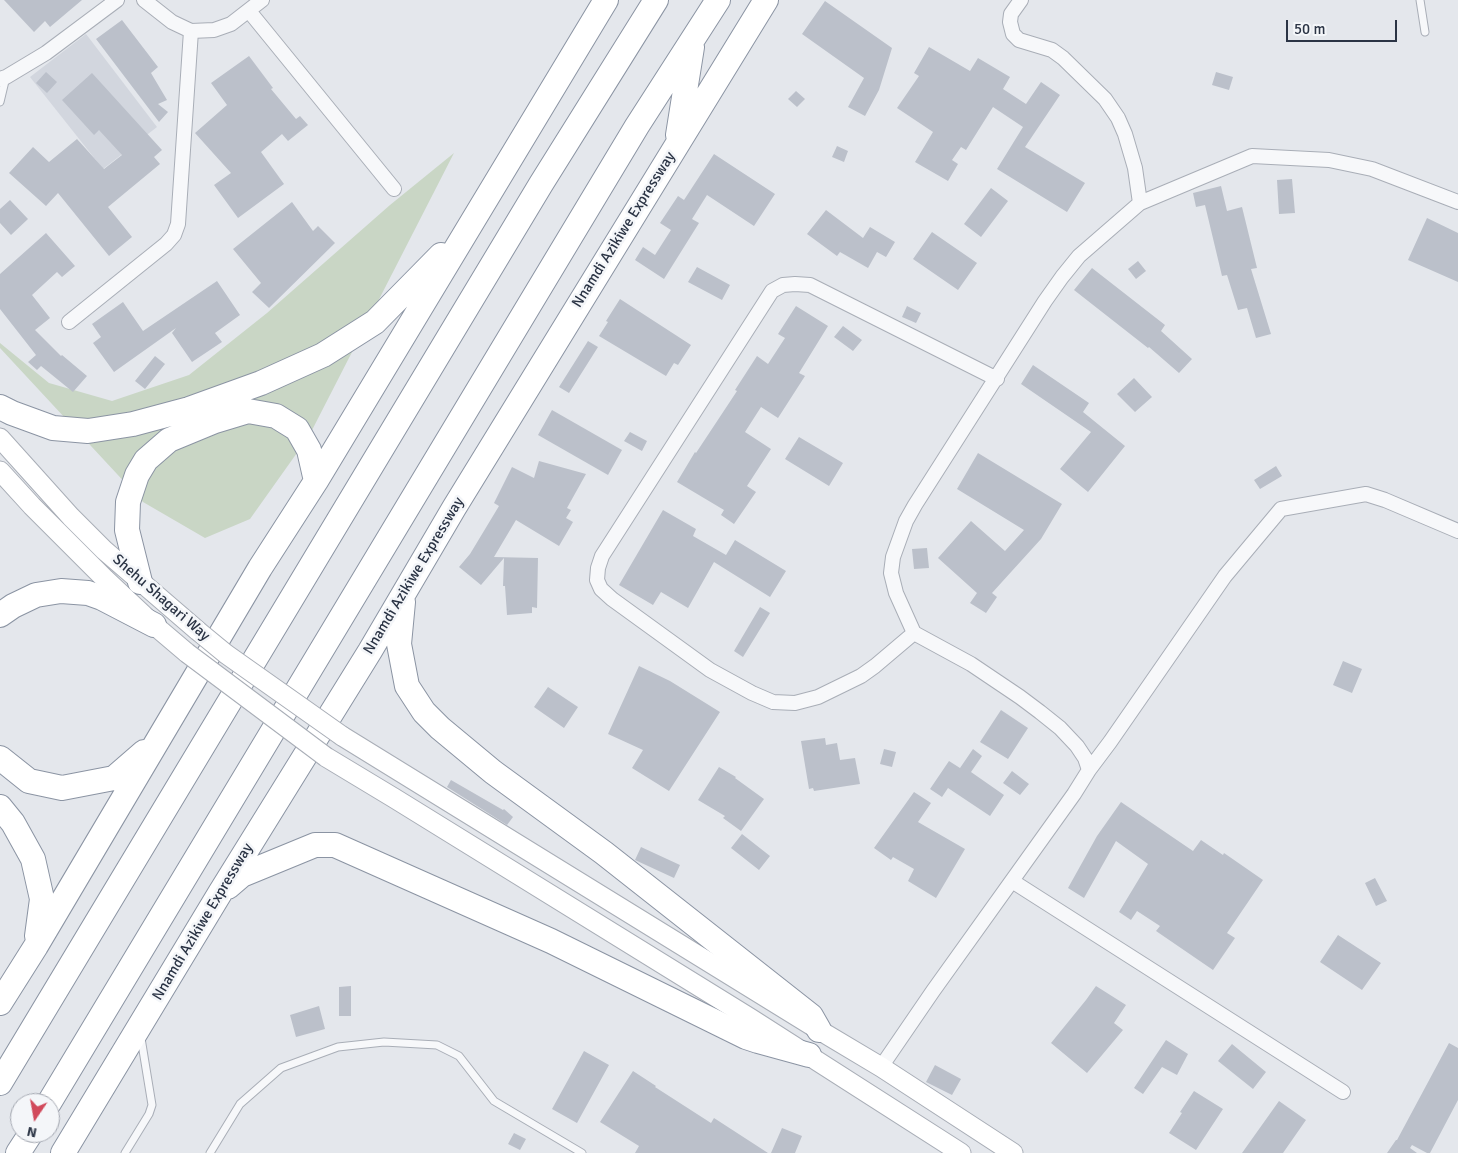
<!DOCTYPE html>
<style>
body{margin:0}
#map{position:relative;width:1458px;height:1153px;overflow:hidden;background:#e4e7ec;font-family:Signika,sans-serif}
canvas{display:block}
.north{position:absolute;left:10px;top:1093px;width:50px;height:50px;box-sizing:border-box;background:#f4f6f9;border:1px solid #a4a8b1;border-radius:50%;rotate:192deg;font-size:14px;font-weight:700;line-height:20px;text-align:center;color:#2b3445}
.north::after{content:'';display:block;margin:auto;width:18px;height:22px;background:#d1495b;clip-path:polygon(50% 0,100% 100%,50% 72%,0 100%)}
.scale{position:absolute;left:1286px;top:20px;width:111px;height:22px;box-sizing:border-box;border:2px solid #2b3445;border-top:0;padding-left:6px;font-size:15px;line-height:18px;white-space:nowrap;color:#2b3445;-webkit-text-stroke:4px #f4f6f9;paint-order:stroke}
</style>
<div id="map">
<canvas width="1458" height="1153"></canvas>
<div class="north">N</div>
<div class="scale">50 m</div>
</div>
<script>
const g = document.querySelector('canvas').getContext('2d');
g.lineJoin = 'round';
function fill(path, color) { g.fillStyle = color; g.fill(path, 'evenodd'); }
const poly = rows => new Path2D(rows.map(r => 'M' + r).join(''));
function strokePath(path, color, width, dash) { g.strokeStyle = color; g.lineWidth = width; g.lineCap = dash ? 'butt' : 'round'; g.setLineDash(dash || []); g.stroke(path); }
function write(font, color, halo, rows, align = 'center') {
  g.font = font + ' Signika,sans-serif'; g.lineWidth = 5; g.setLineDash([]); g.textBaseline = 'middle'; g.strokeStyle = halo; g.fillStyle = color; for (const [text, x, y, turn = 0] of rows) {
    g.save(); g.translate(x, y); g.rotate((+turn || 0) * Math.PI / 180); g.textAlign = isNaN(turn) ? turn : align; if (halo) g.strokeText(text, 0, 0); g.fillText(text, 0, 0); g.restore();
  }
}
fill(poly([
 [86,34,157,127,103,169,30,77]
]), '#d2d6de');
fill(poly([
 [454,153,309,436,250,519,205,538,143,502,0,348,0,343,49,383,112,401,189,375,267,313,390,205]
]), '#c9d6c5');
fill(poly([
 [4,0,82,0,50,27,45,21,34,32],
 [825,1,892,48,879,90,865,116,848,107,864,78,802,34],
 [122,20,158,67,151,73,167,100,158,104,168,112,159,122,96,39],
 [929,47,970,71,978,58,1010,77,1003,89,1026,104,1041,82,1060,95,1025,147,1085,183,1067,212,997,169,1023,127,993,107,966,150,961,147,952,160,958,164,948,181,915,162,933,132,897,108,919,76,914,73],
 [249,56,273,88,271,89,296,119,300,116,308,125,288,141,282,134,261,152,284,184,238,218,214,185,231,173,195,133,227,105,211,83],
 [46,72,57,82,47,93,36,83],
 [1216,72,1233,77,1229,90,1212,85],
 [92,73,162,150,154,157,160,164,108,207,132,237,109,256,58,193,46,206,9,173,33,147,49,162,77,139,104,169,122,155,99,130,94,135,62,100],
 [796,91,805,99,797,107,788,99],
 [837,146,848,151,844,162,832,157],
 [714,154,775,194,754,226,707,195,692,219,699,223,664,279,635,260,643,247,655,255,671,230,660,223,678,196,684,200],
 [1292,179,1295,213,1279,214,1277,180],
 [1221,186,1227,211,1242,207,1257,268,1251,269,1271,334,1256,338,1247,308,1238,310,1227,275,1222,276,1205,205,1196,207,1193,193],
 [991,188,1008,201,981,237,964,224],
 [10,200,28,219,11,235,0,223,0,209],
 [292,202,313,231,318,226,335,243,269,308,252,292,261,283,233,249],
 [826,210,863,238,870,227,895,242,886,257,877,252,868,268,840,252,837,256,807,234],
 [1427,218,1458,233,1458,282,1408,260],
 [932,232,977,263,958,290,913,259],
 [46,233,75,266,62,277,57,272,32,295,50,318,35,330,61,356,62,355,87,376,73,392,41,366,37,370,28,362,36,355,0,309,0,274],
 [1138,261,1146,271,1136,279,1128,269],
 [697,267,730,285,722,300,688,282],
 [1092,268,1165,325,1161,331,1192,359,1179,373,1149,347,1148,348,1074,290],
 [217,281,240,315,215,333,222,342,192,362,172,333,176,328,114,372,93,343,101,337,92,324,123,302,143,331],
 [620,299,691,345,678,365,674,363,666,376,599,336,608,322,606,321],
 [796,306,828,326,799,373,805,376,778,418,761,407,745,432,771,449,747,486,756,492,734,524,721,515,724,510,677,482,695,452,696,453,737,391,735,390,757,356,768,364,785,338,778,334],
 [907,306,921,313,916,323,902,317],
 [843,326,862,340,853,351,834,337],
 [588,341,598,347,569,393,559,387],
 [155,356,165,364,145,389,135,381],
 [1033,365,1089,403,1083,412,1125,446,1088,492,1060,469,1091,432,1021,384],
 [1134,378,1152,397,1135,412,1117,394],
 [552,410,622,450,608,475,538,435],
 [630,432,647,441,642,451,624,441],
 [799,437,843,463,829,486,785,459],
 [978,453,1062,504,1041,539,992,593,997,597,986,613,970,603,977,593,938,558,971,521,1005,551,1024,530,957,489],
 [539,461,586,474,567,508,571,510,566,518,573,522,559,546,516,520,494,557,538,558,537,608,532,607,532,613,507,615,505,586,503,586,504,558,481,585,459,567,470,554,499,506,494,503,512,467,534,478],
 [1276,466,1282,476,1260,489,1254,480],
 [663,510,696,529,693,536,726,555,735,540,786,571,770,597,714,562,688,608,661,592,653,605,619,585],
 [927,548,929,568,914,569,912,549],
 [760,607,770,613,743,657,734,651],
 [1343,661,1362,669,1352,693,1333,685],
 [639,666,670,681,720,712,669,791,632,768,643,750,608,734],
 [548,687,578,707,564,728,534,707],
 [1001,710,1028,728,1008,759,980,742],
 [825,738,826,745,837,743,840,760,855,758,860,784,814,791,813,788,809,789,801,741],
 [884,749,896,752,892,767,880,764],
 [973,749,982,756,971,772,1004,795,990,816,948,788,942,797,930,789,949,761,960,768],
 [719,767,736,777,735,778,764,799,741,831,723,818,725,816,698,800],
 [1012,771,1029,784,1020,795,1003,783],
 [451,780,503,810,504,809,513,817,507,825,447,787],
 [914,792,931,803,918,822,965,849,936,898,908,881,914,869,893,857,891,860,874,848],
 [1121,802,1193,851,1201,840,1223,855,1224,853,1263,880,1227,933,1235,938,1213,970,1156,931,1160,926,1137,911,1131,920,1119,912,1148,864,1116,841,1084,898,1068,888,1097,836],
 [742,834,770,856,759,870,731,848],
 [641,847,680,865,674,878,635,860],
 [1375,878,1387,901,1376,906,1365,883],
 [1338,935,1381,963,1362,990,1320,962],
 [351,986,351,1016,339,1016,339,987],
 [1096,986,1126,1005,1114,1023,1123,1030,1087,1073,1051,1043,1086,1000],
 [319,1006,325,1029,296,1037,290,1015],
 [1166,1040,1188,1054,1177,1075,1162,1067,1143,1094,1134,1088],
 [1449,1043,1458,1048,1458,1100,1430,1153,1427,1153,1412,1145,1410,1148,1417,1153,1387,1153,1396,1140,1397,1140],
 [1232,1044,1266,1072,1253,1089,1218,1061],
 [584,1051,609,1065,577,1123,552,1109],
 [935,1065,961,1079,952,1095,926,1082],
 [633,1071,656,1086,655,1087,711,1123,714,1118,768,1153,635,1153,639,1146,600,1122],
 [1194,1091,1223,1109,1196,1150,1169,1133,1182,1113,1180,1112],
 [1279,1101,1306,1120,1283,1153,1242,1153],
 [782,1128,802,1136,795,1153,771,1153],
 [514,1133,526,1139,520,1150,508,1144]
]), '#bbc0ca');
const lane = poly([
 [1420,0,1425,32],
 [0,102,6,77],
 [125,1153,149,1114,152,1105,141,1038],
 [210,1153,240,1104,281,1068,338,1047,384,1042,437,1045,459,1056,494,1101,582,1153]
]);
const street = poly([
 [144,0,172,22,191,31,214,30,231,24,262,0],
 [1021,0,1011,14,1010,22,1013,34,1019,40,1052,50,1063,58,1105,99,1118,118,1125,134,1135,168,1140,203],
 [249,11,394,189],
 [0,79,6,77,46,53,117,0],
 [69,322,166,244,174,235,178,224,191,31],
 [914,633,875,666,861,676,818,697,795,703,773,702,752,693,710,670,612,599,601,589,597,580,598,568,602,556,772,291,783,285,795,284,810,285,997,379],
 [1089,770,1110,742,1225,576,1281,509,1366,494,1385,500,1458,531],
 [1012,881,1343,1092],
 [881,1067,933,991,1074,794,1089,770,1085,758,1077,746,1060,728,1040,712,1020,697,971,664,914,633,896,593,891,573,893,557,906,521,915,505,1045,301,1062,277,1079,256,1140,203,1252,156,1329,160,1372,169,1458,202]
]);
const secondary = poly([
 [0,438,71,517,104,550,198,631],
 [0,471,32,506,105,579,154,625,187,653],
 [342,736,819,1030,881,1067,1013,1153],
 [326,757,394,798,750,1018,961,1153]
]);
const highway = poly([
 [678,135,692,47],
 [0,407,12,413,53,428,88,431,133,424,189,409,261,383,323,355,375,322,441,255],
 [140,582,127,530,128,502,137,475,146,460,169,440,215,421,248,411,276,416,297,429,309,450,316,481],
 [403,602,399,644,407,686,424,712,440,728,493,772,604,853,811,1016,819,1030],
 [0,615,13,606,36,595,61,591,88,593,102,598,154,625],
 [0,758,29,781,62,788,114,778,144,752],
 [0,807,13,823,33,859,42,899,37,936],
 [228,887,242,875,315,845,335,845,551,941,746,1037,758,1041,809,1055],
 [0,1003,36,946,260,568,316,481,606,0],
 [0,1083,541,184,656,0],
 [49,1103,637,126,718,0],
 [18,1153,31,1133],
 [63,1153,220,893,370,651,454,508,766,0]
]);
strokePath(lane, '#a9aeb7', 9);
strokePath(street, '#a9aeb7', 16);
strokePath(secondary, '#a9aeb7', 21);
strokePath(highway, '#8b94a3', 26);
strokePath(lane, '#f7f8fa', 7);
strokePath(street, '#f7f8fa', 14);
strokePath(secondary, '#fff', 19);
strokePath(highway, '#fff', 24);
const secondaryBridge = poly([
 [198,631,226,654,342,736],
 [187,653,326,757]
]);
strokePath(secondaryBridge, '#a9aeb7', 21, []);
strokePath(secondaryBridge, '#fff', 19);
write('15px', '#2b3445', '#f4f6f9', [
 ["Nnamdi Azikiwe Expressway",624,230,-58],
 ["Nnamdi Azikiwe Expressway",414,576,-59],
 ["Shehu Shagari Way",161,598,41],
 ["Nnamdi Azikiwe Expressway",203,922,-59]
]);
</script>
